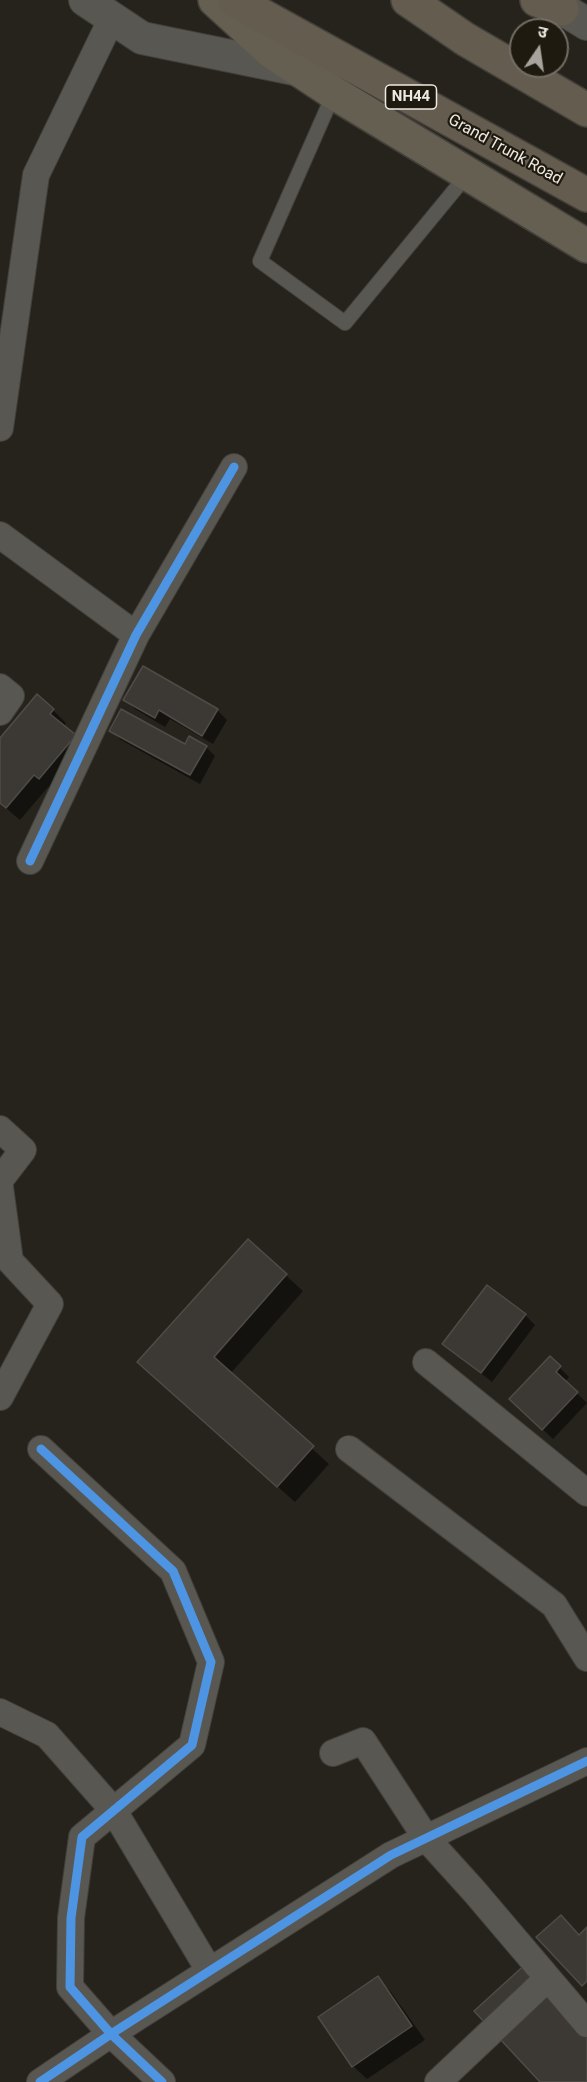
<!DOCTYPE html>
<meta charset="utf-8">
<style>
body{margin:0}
#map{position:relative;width:587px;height:2082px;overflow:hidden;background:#26221c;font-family:Roboto,"Noto Sans Devanagari",sans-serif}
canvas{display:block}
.north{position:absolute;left:509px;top:18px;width:60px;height:60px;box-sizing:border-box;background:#1f1a10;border:2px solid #726d64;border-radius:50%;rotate:13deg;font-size:16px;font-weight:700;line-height:24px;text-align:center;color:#eeeae3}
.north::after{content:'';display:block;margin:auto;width:21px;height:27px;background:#a8a49d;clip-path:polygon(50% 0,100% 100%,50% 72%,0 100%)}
</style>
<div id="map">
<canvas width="587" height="2082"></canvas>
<div class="north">उ</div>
</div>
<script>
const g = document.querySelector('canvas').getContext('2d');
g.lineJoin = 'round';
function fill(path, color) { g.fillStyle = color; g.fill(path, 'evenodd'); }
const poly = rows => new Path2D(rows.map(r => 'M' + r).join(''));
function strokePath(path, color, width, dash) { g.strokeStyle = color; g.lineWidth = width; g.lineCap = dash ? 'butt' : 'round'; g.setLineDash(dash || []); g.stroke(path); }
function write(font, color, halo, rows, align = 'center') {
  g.font = font + ' Roboto,sans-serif'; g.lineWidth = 4.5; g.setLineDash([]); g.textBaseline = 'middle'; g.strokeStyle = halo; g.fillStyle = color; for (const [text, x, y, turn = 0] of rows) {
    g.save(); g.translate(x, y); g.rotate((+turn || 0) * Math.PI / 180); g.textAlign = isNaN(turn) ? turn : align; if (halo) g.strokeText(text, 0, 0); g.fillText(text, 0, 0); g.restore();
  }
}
fill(poly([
 [125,700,217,710,227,720,213,744,170,719,165,727,135,709],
 [53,710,66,723,64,727,75,736,53,791,48,787,20,820,0,803,0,740],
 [111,730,185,746,206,747,215,756,200,784,121,740],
 [248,1241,303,1291,230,1374,329,1464,295,1502,155,1378],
 [525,1315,535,1325,492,1382,444,1344],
 [550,1358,569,1377,565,1382,587,1403,553,1439,521,1409],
 [378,1978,391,1992,425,2040,367,2079,353,2066]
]), '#0007');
const building = poly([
 [143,666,218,709,202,736,159,710,155,718,123,700,143,666],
 [37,694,54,709,50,714,76,735,39,779,34,775,6,808,0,803,0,738,37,694],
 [121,709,185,744,189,736,207,746,190,775,109,731,121,709],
 [248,1239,287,1274,214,1357,314,1446,277,1487,137,1362,248,1239],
 [487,1285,526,1314,481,1373,442,1344,487,1285],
 [550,1356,561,1366,556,1372,578,1392,542,1430,509,1399,550,1356],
 [561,1915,579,1935,587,1927,587,1981,582,1986,536,1937,561,1915],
 [529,1961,587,2024,587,2082,540,2082,474,2011,529,1961],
 [378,1976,412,2026,352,2067,318,2017,378,1976]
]);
fill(building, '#3c3934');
strokePath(building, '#4f4c47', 1.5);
const service = poly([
 [334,93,260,261,345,323,467,175]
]);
const minor = poly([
 [0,428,36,175,112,18],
 [0,535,136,635],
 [0,687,11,696,0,712],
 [30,861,136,635,234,467],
 [0,1129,23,1150,0,1180],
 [0,1187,10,1261,50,1304,0,1397],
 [426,1362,587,1493],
 [41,1449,173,1571,211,1662,192,1745,82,1837,71,1918,70,1987,111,2034,162,2082],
 [349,1449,554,1605,587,1658],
 [0,1712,47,1735,114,1811,209,1970],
 [333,1753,363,1741,426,1838,474,1891,587,2024],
 [40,2082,111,2034,391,1855,587,1761],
 [438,2082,548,1978]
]);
const tertiary = poly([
 [85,0,142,38,299,70],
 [548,0,587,24]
]);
const primary = poly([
 [215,0,272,52,334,93,587,246]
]);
const trunk = poly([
 [234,0,587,195],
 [408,0,465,39,587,110],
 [537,0,562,9]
]);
strokePath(service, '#43403b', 16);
strokePath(minor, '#43403b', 28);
strokePath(tertiary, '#43403b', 34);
strokePath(primary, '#43403b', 36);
strokePath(trunk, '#43403b', 36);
strokePath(service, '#595752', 14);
strokePath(minor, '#595752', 26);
strokePath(tertiary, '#595752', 32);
strokePath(primary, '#655f52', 33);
strokePath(trunk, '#645c4e', 33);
strokePath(poly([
 [30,861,136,635,234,467],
 [41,1449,173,1571,211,1662,192,1745,82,1837,71,1918,70,1987,111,2034,162,2082],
 [40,2082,111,2034,391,1855,587,1761]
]), '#4d94e3', 9);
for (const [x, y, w] of [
 [411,97,51]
]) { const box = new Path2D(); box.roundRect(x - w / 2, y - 12, w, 24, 4.5); g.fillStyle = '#1f1a10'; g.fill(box); strokePath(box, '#eeeae3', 1.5); }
write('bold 15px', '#eeeae3', null, [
 ["NH44",411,97]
]);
write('16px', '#eeeae3', '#1f1a10', [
 ["Grand Trunk Road",505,150,29]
]);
</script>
